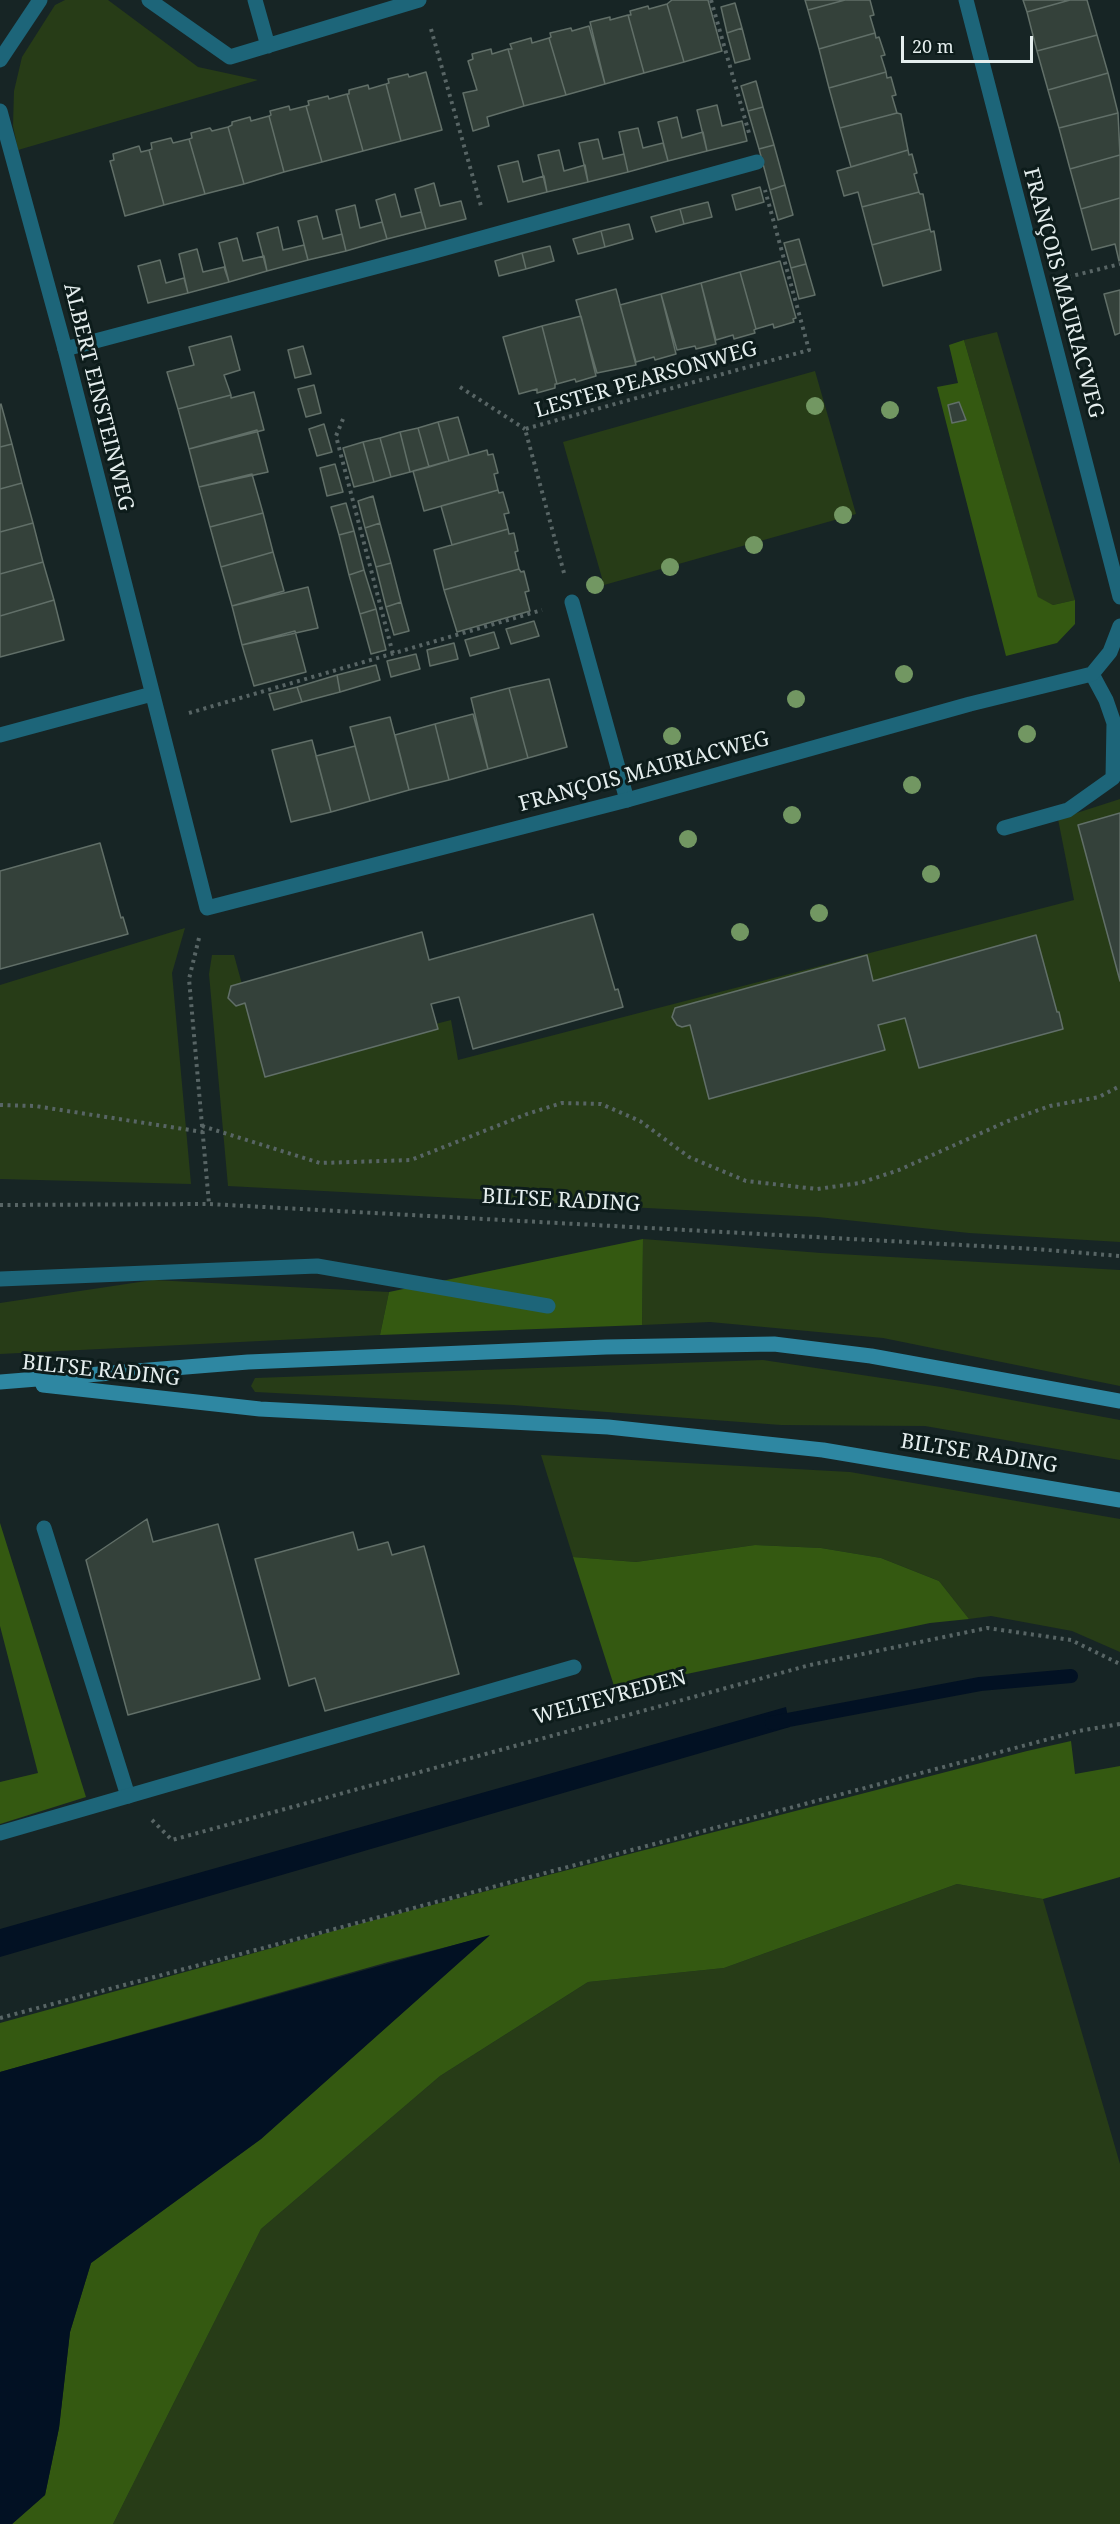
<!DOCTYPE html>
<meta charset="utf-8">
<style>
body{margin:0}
#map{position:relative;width:1120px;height:2524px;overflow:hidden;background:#172525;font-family:"Noto Serif",serif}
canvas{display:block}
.scale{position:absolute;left:901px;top:36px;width:132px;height:27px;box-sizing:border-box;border:3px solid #e5eeee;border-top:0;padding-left:8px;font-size:18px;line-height:21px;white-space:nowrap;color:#e5eeee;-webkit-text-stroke:4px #0d1c1b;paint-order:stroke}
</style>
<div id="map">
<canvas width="1120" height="2524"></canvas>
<div class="scale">20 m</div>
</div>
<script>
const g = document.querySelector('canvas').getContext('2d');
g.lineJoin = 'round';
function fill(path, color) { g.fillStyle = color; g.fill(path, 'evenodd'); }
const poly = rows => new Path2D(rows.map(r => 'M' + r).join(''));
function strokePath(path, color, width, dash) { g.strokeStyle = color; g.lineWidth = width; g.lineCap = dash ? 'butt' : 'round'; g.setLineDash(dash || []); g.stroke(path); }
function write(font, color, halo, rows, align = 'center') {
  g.font = font + ' "Noto Serif",serif'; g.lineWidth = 6; g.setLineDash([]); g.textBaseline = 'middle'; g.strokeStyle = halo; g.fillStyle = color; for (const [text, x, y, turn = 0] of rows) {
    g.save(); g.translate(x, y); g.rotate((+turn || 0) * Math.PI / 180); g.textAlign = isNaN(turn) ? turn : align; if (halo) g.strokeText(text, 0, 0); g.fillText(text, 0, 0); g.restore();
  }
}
fill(poly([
 [65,0,108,0,198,67,258,80,18,150,13,126,14,91,22,57,55,5],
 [997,332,1075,600,1053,605,1038,598,964,340],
 [815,371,856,514,604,585,563,442],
 [1120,799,1120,1242,969,1233,818,1217,228,1186,209,974,212,955,234,955,265,1068,451,1020,458,1060,1074,900,1058,819],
 [185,928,172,973,191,1184,0,1179,0,985],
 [643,1239,821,1253,1120,1270,1120,1386,883,1338,710,1322,642,1325],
 [153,1280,389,1292,380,1335,0,1354,0,1303],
 [763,1360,941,1387,1120,1420,1120,1460,925,1426,781,1425,513,1405,255,1392,251,1386,255,1378],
 [541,1455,850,1472,1120,1519,1120,1652,1072,1631,991,1616,969,1619,939,1581,881,1558,821,1548,755,1545,636,1562,573,1557],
 [957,1884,1043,1899,1120,2164,1120,2524,113,2524,261,2229,440,2076,588,1982,724,1968]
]), '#273c17');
fill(poly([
 [964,340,1038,597,1053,605,1075,600,1075,624,1057,643,1006,656,937,387,958,383,949,345],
 [643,1239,642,1325,380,1335,389,1292],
 [0,1523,86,1797,0,1824,0,1782,38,1773,0,1626],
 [755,1545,821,1548,881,1558,939,1581,969,1619,930,1623,615,1689,573,1557,636,1562],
 [1071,1741,1075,1774,1120,1766,1120,1877,1043,1899,957,1884,724,1968,588,1982,440,2076,261,2229,113,2524,12,2524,45,2495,59,2428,70,2332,91,2263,261,2139,489,1936,388,1962,0,2072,0,2023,359,1924,1027,1751]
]), '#345911');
fill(poly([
 [786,1707,790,1727,0,1957,0,1929],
 [490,1935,261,2139,91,2263,70,2332,59,2428,45,2495,12,2524,0,2524,0,2072]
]), '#021123');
strokePath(poly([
 [772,1723,980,1684,1071,1676]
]), '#021123', 14);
const building = poly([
 [708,0,722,51,684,62,667,4,672,0,708,0],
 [805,0,845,0,808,10,805,0],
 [845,0,870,0,874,15,870,16,875,33,819,49,808,10,845,0],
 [1023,0,1070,0,1027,12,1023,0],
 [1070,0,1087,0,1097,35,1037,51,1027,12,1070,0],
 [735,3,742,28,727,33,721,7,735,3],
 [667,4,684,62,644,73,628,15,631,15,630,11,648,6,649,9,667,4],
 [628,15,644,73,605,84,590,22,610,17,610,20,628,15],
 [589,26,605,84,566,95,549,38,551,37,550,33,571,28,572,31,589,26],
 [742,28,750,59,735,63,727,33,742,28],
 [875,33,876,38,879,37,885,55,881,56,886,72,829,88,819,49,875,33],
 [1097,35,1108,73,1048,90,1037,51,1097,35],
 [531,38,532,43,549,38,566,95,524,106,508,49,512,49,510,44,531,38],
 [491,49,492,54,508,49,524,106,487,117,489,126,473,131,463,93,477,90,468,61,473,59,472,54,491,49],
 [426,72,442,130,401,141,386,84,389,83,388,79,408,74,409,77,426,72],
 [886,72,887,78,891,77,896,95,892,96,897,113,840,128,829,88,886,72],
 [1108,73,1118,113,1059,128,1048,90,1108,73],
 [756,81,763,107,748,111,741,86,756,81],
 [386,84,401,141,363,151,347,94,349,94,349,90,368,85,369,89,386,84],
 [347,94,363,151,322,162,306,106,309,105,308,101,328,96,329,99,347,94],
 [717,105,722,126,742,121,747,141,707,151,697,110,717,105],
 [289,106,290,110,306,106,322,162,284,172,269,116,271,115,270,111,289,106],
 [763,107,774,145,759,149,748,111,763,107],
 [897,113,901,114,908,150,851,167,840,128,897,113],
 [1118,113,1120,155,1070,169,1059,128,1118,113],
 [269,116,284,172,244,184,228,127,232,125,232,122,250,117,251,121,269,116],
 [677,117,682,138,703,132,707,151,668,161,658,122,677,117],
 [228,127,244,184,205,194,189,139,192,138,191,133,210,128,212,131,228,127],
 [638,128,643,148,663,143,668,161,628,172,619,132,638,128],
 [171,138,173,143,189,139,205,194,164,205,149,150,152,149,151,143,171,138],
 [598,139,603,159,624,154,628,172,588,182,579,143,598,139],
 [774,145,785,185,770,190,759,149,774,145],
 [139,146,141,152,149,150,164,205,125,216,110,161,114,160,113,154,139,146],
 [559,150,564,171,585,165,588,182,547,192,538,155,559,150],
 [908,150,909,155,912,154,917,173,914,174,919,192,862,207,858,192,844,196,837,171,908,150],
 [1120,155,1120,198,1081,209,1070,169,1120,155],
 [518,161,523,182,544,176,547,192,508,202,498,166,518,161],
 [434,183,440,206,461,201,466,219,426,229,415,189,434,183],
 [785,185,793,215,778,220,770,190,785,185],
 [760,187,764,202,736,210,732,195,760,187],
 [919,192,920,194,923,194,930,229,872,245,862,207,919,192],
 [395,194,401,217,421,212,426,229,387,239,376,200,395,194],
 [1120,198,1120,260,1119,261,1115,244,1092,250,1081,209,1120,198],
 [708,202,712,217,684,224,680,209,708,202],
 [355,205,360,228,382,222,387,239,346,251,336,210,355,205],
 [680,209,684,224,656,232,651,217,680,209],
 [317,216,323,239,342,234,346,251,308,260,298,221,317,216],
 [629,224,633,239,605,247,601,231,629,224],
 [278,227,283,250,304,245,308,260,267,271,257,233,278,227],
 [930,229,931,232,934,231,941,270,883,286,872,245,930,229],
 [601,231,605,247,578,254,573,239,601,231],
 [237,238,243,261,264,256,267,271,229,282,219,243,237,238],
 [799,239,806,264,791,268,784,243,799,239],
 [550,246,554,261,526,269,522,253,550,246],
 [197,249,203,272,224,267,229,282,188,293,179,254,197,249],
 [522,253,526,269,499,276,495,261,522,253],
 [160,260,166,283,184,278,188,293,148,303,138,266,160,260],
 [780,261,796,318,793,319,794,322,774,328,773,324,756,329,740,272,780,261],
 [806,264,815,295,799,299,791,268,806,264],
 [740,272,756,329,754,330,755,333,734,339,733,335,716,340,701,283,740,272],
 [701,283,716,344,696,349,695,346,677,350,661,294,701,283],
 [616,289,636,365,597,373,576,300,616,289],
 [1120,290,1120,333,1115,335,1104,294,1120,290],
 [661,294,676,354,655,360,654,357,636,362,620,305,661,294],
 [581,316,596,376,576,382,575,379,557,384,542,326,581,316],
 [542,326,557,384,555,384,555,388,537,393,537,389,519,394,503,337,542,326],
 [231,336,240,370,224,375,231,395,178,409,167,372,194,365,189,347,231,336],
 [303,346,311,374,295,378,288,350,303,346],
 [314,385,321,413,306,417,298,389,314,385],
 [254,392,264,430,189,449,178,409,231,395,231,398,254,392],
 [959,402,966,420,952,423,948,405,959,402],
 [1,404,12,444,0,447,0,405,1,404],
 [458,417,469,455,449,461,438,422,458,417],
 [438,422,449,461,429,467,418,428,438,422],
 [324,424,332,452,317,456,309,429,324,424],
 [418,428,429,467,410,472,400,432,418,428],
 [257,430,268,472,199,487,189,449,257,430],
 [400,432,410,472,391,477,380,438,400,432],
 [380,438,391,477,374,482,363,442,380,438],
 [363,442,374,482,354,487,343,448,363,442],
 [12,444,22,483,0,489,0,447,12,444],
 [487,450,488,455,493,454,498,473,494,474,498,490,424,511,413,471,487,450],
 [335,464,343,492,327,496,320,468,335,464],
 [252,474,263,513,210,527,199,487,252,474],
 [22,483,33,523,0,532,0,489,22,483],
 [498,490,499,493,503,492,509,513,504,514,508,529,452,545,441,506,498,490],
 [373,496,380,523,365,528,358,501,373,496],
 [346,503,354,531,339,535,331,507,346,503],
 [263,513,273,552,221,567,210,527,263,513],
 [33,523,43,562,0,574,0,532,33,523],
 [380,523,391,563,376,567,365,528,380,523],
 [508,529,509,534,514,533,518,551,515,552,519,569,444,590,434,550,508,529],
 [354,531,364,570,349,575,339,535,354,531],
 [273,552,284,591,232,606,221,567,273,552],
 [43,562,54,600,0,616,0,574,43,562],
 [391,563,401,602,386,607,376,567,391,563],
 [519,569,521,572,524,571,529,591,525,592,530,611,457,632,444,590,519,569],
 [364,570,376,609,360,614,349,575,364,570],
 [308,587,318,628,242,645,232,606,308,587],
 [54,600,64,640,0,657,0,616,54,600],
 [401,602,409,631,394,635,386,607,401,602],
 [376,609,386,650,371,654,360,614,376,609],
 [534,621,539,636,511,644,506,629,534,621],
 [295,631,306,672,254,686,242,645,295,631],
 [494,632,499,648,470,656,465,640,494,632],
 [454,643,458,659,430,666,427,650,454,643],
 [416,654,420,669,391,677,387,661,416,654],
 [376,665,380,680,340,692,337,675,376,665],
 [337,675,340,692,302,702,297,687,337,675],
 [549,679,567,747,528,758,509,688,549,679],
 [297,687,302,702,274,710,269,694,297,687],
 [509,688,528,758,488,769,471,698,509,688],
 [473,714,488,769,449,780,435,724,473,714],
 [390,717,409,790,370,801,350,727,390,717],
 [435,724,449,780,409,790,395,735,435,724],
 [312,740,331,812,291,822,272,750,312,740],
 [355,746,370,801,331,812,316,756,355,746],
 [1120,813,1120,981,1078,825,1120,813],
 [100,843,121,918,123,917,128,934,0,969,0,871,100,843],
 [593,914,615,990,618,989,623,1007,473,1049,459,997,431,1004,438,1029,265,1077,245,1003,236,1006,228,998,231,986,422,932,429,960,593,914],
 [1036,935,1057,1012,1059,1012,1063,1029,919,1068,905,1018,878,1025,885,1050,709,1099,690,1025,682,1027,677,1025,672,1017,675,1008,867,955,873,981,1036,935],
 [147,1519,153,1542,218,1524,260,1679,128,1715,86,1560,147,1519],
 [353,1532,358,1550,388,1542,392,1555,424,1546,459,1674,325,1711,315,1678,289,1686,255,1559,353,1532]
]);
fill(building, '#34413a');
strokePath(building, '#616f68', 1.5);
strokePath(poly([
 [711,0,749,133],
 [431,29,481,206],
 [1068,277,1120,264],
 [460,387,525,429],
 [343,419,336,436,393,654],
 [564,573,525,429,809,350,765,190],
 [189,713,542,610],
 [199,938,189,979,209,1204],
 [0,1105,35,1106,203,1132],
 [202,1126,320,1163,411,1160,527,1114,562,1103,601,1104,640,1121,689,1157,746,1181,817,1189,860,1183,899,1170,1008,1121,1050,1106,1099,1097,1120,1086],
 [0,1205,209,1204,1035,1249,1120,1256],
 [152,1820,172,1840,810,1665,987,1628,1071,1640,1120,1664],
 [0,2018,1079,1731,1120,1724]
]), '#586565', 4, [3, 4.5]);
strokePath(poly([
 [65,349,424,254,757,162],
 [572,602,627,800],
 [1004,828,1068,810,1113,778,1114,723,1106,700,1092,674],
 [0,1279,317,1266,548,1306],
 [44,1528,128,1796]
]), '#1d6579', 15);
strokePath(poly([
 [149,0,230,57,419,0],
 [255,0,268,46],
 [966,0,1120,597],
 [0,60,40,0],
 [0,111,65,349,207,908,627,800,970,704,1092,674,1110,652,1120,626],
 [0,735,152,694],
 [0,1833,574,1667]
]), '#1d6579', 15);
strokePath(poly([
 [0,1382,248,1362,606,1347,774,1344,871,1356,1120,1401],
 [43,1385,260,1409,608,1427,823,1450,1120,1500]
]), '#2e87a2', 15);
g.fillStyle = '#729762';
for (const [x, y] of [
 [815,406],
 [890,410],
 [843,515],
 [754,545],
 [670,567],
 [595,585],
 [904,674],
 [796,699],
 [1027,734],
 [672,736],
 [912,785],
 [792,815],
 [688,839],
 [931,874],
 [819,913],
 [740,932]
]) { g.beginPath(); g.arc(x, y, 9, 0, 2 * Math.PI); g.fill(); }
write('21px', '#e5eeee', '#0d1c1b', [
 ["FRANÇOIS MAURIACWEG",1063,293,75],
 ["LESTER PEARSONWEG",646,380,-16],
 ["ALBERT EINSTEINWEG",98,397,76],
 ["FRANÇOIS MAURIACWEG",644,772,-15],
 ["BILTSE RADING",561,1201,3],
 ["BILTSE RADING",101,1371,6],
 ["BILTSE RADING",979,1454,9],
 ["WELTEVREDEN",610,1698,-15]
]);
</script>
